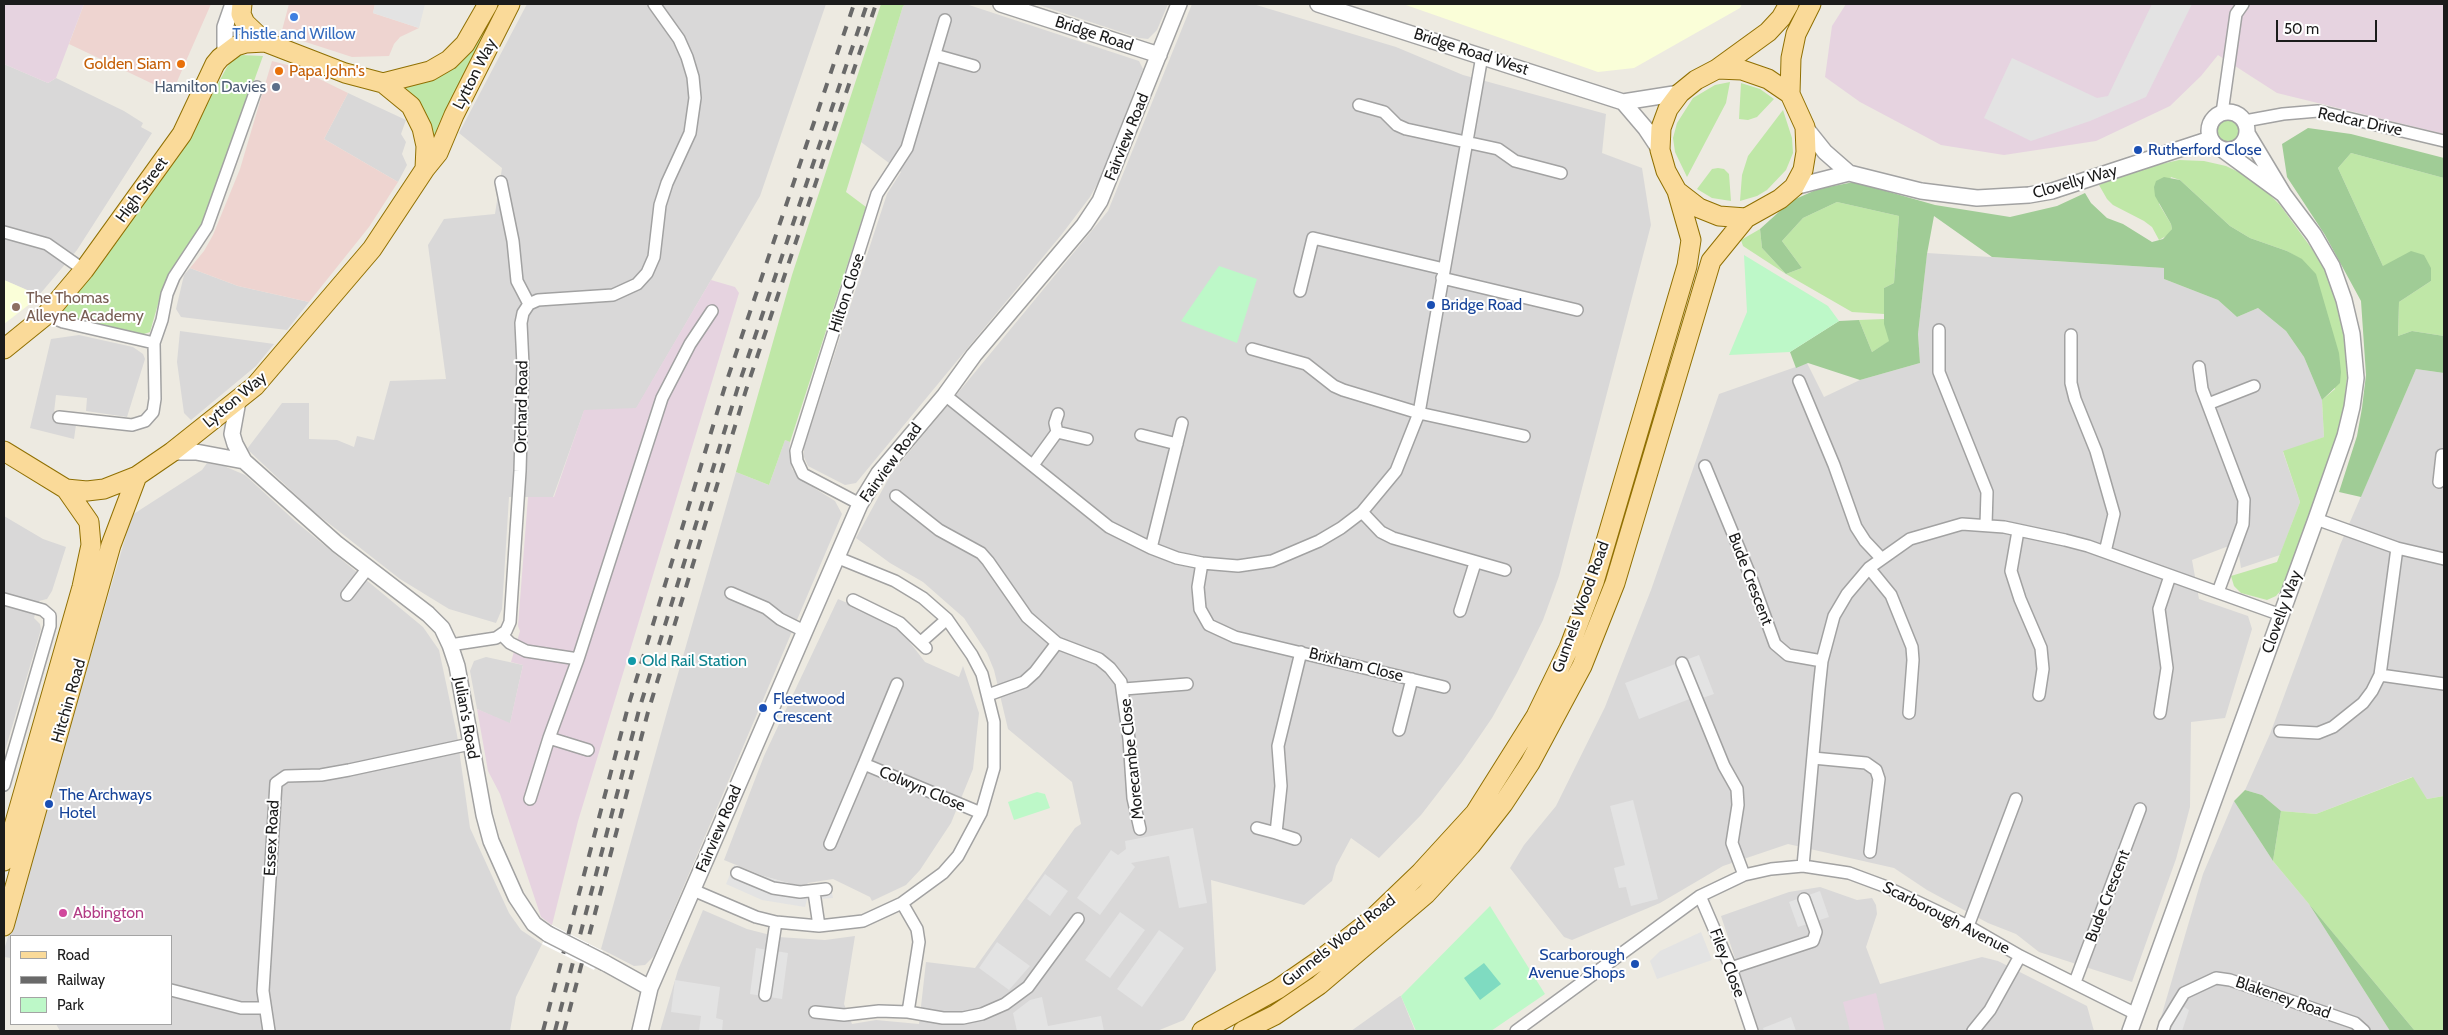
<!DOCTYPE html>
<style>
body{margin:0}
#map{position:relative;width:2448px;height:1035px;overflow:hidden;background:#edeae1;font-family:Cabin,sans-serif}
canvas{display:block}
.frame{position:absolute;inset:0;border:5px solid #1b1b1b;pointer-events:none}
.legend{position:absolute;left:10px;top:935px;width:162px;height:90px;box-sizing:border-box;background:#fff;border:1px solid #a4a4a4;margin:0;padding:6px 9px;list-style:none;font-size:15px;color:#1b1b1b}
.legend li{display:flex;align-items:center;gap:10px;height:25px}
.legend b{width:25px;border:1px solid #a4a4a4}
.scale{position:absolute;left:2276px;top:20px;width:101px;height:22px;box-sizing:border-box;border:2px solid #1b1b1b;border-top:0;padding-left:6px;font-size:15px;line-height:18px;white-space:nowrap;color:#1b1b1b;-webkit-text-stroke:4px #fff;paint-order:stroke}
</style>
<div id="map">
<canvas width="2448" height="1035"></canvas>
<div class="frame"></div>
<ul class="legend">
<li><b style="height:6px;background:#fada99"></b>Road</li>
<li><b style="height:6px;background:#696969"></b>Railway</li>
<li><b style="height:14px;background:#bdf8c8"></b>Park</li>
</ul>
<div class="scale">50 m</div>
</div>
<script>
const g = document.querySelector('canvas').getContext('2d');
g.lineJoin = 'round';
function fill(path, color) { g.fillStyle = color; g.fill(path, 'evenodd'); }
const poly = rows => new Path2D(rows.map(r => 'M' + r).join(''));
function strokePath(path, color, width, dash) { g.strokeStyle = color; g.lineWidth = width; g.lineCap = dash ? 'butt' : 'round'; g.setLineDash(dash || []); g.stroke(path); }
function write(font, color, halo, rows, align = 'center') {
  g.font = font + ' Cabin,sans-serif'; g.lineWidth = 4; g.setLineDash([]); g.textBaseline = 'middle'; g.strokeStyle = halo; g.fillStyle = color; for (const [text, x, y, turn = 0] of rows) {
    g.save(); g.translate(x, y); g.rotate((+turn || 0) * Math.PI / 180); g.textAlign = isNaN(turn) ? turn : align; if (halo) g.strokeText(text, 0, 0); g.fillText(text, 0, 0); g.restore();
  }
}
fill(poly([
 [527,4,826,4,760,196,636,409,584,411,553,497,509,497,502,609,496,623,449,609,400,579,313,511,247,449,282,403,309,403,309,439,337,440,354,447,357,436,374,440,390,381,446,379,428,245,444,219,495,214,502,168,459,133],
 [907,4,966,4,1139,61,1143,69,1101,177,1090,197,1062,234,856,483,845,485,808,466,804,457,804,447,887,194,901,172,861,142,903,6],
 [1036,4,1168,4,1157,30,1148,39,1139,38],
 [1192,4,1253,4,1396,47,1463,75,1606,114,1602,153,1642,168,1651,225,1559,576,1543,620,1517,673,1492,718,1462,762,1421,815,1379,858,1351,838,1336,866,1332,881,1304,905,1211,880,1216,970,1184,1020,1157,1031,660,1031,678,970,703,910,747,929,778,937,825,940,855,936,844,1004,852,1024,876,1020,919,1024,926,962,975,968,1075,828,1081,824,1072,782,1008,729,994,670,987,653,964,618,923,582,890,563,856,538,891,474,1108,211],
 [4,64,48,83,56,78,124,111,143,123,141,127,152,133,77,250,35,300,27,290,4,280],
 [348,93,406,120,401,134,406,142,402,154,407,165,398,182,324,139],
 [1927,253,2164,268,2164,279,2218,300,2237,317,2258,308,2286,331,2304,357,2322,400,2324,437,2283,452,2300,502,2280,555,2241,568,2239,555,2226,547,2192,560,2199,599,2248,616,2252,629,2225,718,2191,722,2190,807,2176,859,2132,982,2039,952,2016,934,1988,923,1927,890,1894,868,1788,844,1723,866,1660,903,1572,940,1564,937,1510,868,1524,845,1556,806,1605,707,1651,590,1719,394,1807,363,1824,397,1860,380,1920,363,1918,334],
 [190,268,238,286,309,302,287,330,181,317,176,309,184,275],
 [180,331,274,344,256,366,191,420,184,413,177,362],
 [79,335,133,347,143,354,145,359,127,417,86,411,87,398,56,395,53,421,76,425,74,439,30,428,51,339],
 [2416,369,2444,373,2444,796,2427,799,2412,777,2316,814,2281,811,2262,795,2245,790,2270,734,2340,545],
 [785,440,790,442,789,452,792,469,803,481,835,501,842,514,654,956,645,965,634,966,601,949,667,712,736,472,769,485],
 [207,463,224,466,245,475,295,521,423,627,439,650,457,735,470,828,509,913,521,930,542,944,516,997,510,1031,60,1031,56,1024,171,1024,171,936,11,936,11,958,4,957,4,950,132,515,202,470],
 [4,516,43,539,66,547,52,591,47,599,39,601,34,618,40,624,41,629,4,754],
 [838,599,873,614,893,625,905,636,925,662,959,677,963,666,979,713,973,769,951,823,920,870,906,885,872,901,870,897,833,879,808,883,806,886,792,884,763,876,724,860,764,756],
 [486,657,523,665,510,724,477,709,470,671,474,661],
 [2234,801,2273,861,2309,904,2390,1031,2157,1031,2203,874],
 [1820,887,1857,900,1872,898,1876,905,1877,914,1866,947,1880,984,1982,957,1998,961,2087,1006,2094,1031,1759,1031,1721,916,1789,892],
 [1401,996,1415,1031,1351,1031,1400,996]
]), '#d9d8d8');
fill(poly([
 [84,4,211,4,172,93,69,44],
 [289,4,375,4,373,13,419,28,400,37,394,44,389,56,352,57,281,34],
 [272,61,295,67,348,93,324,139,398,182,369,227,309,302,238,286,190,268,204,251,213,235,240,169]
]), '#eed4d0');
fill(poly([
 [4,4,84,4,56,78,48,83,4,64],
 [1846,4,2444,4,2444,134,2277,93,2218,55,2201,76,2170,106,2096,141,2004,155,1941,145,1860,102,1825,77,1832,26],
 [711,280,735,287,739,293,578,821,552,925,541,917,500,794,488,771,477,709,510,723,523,665,511,662,520,631,518,626,528,497,554,497,584,410,636,408],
 [1876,993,1885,1031,1850,1031,1843,1002]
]), '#e6d3e0');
fill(poly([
 [1403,4,1742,4,1740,8,1634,68,1598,72],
 [4,280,27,290,35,300,4,324]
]), '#fafed8');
fill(poly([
 [881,4,907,4,903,6,846,192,866,207,790,442,785,440,769,485,736,472,792,275],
 [485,25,489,27,434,142,425,113,419,103,402,89,402,86],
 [241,55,263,56,201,228,169,275,162,290,150,332,141,335,63,317,60,310,93,272,180,154,227,67,234,58],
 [1730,82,1726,103,1687,177,1675,152,1673,138,1677,123,1693,98,1715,85],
 [1741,83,1760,89,1774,99,1757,117,1748,120,1739,119],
 [1783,110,1792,138,1793,153,1786,170,1767,190,1757,196,1740,201,1742,175,1748,156],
 '2215 132a12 12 0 1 1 24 0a12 12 0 1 1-24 0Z',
 [2351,153,2444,178,2444,336,2412,331,2398,336,2399,302,2431,281,2383,266,2338,168],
 [2179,160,2204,161,2226,166,2247,176,2263,188,2280,205,2312,249,2325,270,2341,315,2345,343,2347,377,2343,415,2337,439,2282,589,2276,596,2267,600,2241,593,2234,586,2231,576,2277,562,2300,502,2283,451,2324,437,2322,400,2335,389,2302,260,2287,251,2250,238,2230,226,2180,180,2171,177,2159,204,2171,224,2172,229,2168,235,2159,240,2152,227,2144,221,2113,205,2107,199,2099,185,2135,170],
 [1718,168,1724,169,1729,174,1731,201,1712,198,1697,189,1712,169],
 [1837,202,1899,216,1894,283,1884,288,1884,314,1852,312,1786,274,1743,246,1741,240,1760,229,1762,248,1786,274,1802,268,1782,241,1803,218],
 [1884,319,1890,341,1872,352,1859,320],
 [2413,777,2427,799,2444,796,2444,1031,2415,1031,2273,861,2281,811,2316,814]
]), '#bfe7a7');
fill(poly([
 [2308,128,2351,134,2444,158,2444,178,2351,153,2338,168,2383,266,2411,251,2424,255,2431,268,2431,281,2399,302,2398,336,2412,331,2444,336,2444,373,2416,369,2361,497,2339,492,2357,436,2362,408,2366,375,2361,301,2325,235,2287,177,2282,144],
 [2164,177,2180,180,2230,226,2250,238,2287,251,2302,259,2316,274,2339,353,2341,372,2340,383,2322,400,2304,357,2286,331,2258,308,2237,317,2218,300,2164,279,2164,268,1992,257,1934,216,1927,254,1918,334,1920,363,1860,380,1808,363,1796,368,1790,352,1839,321,1859,320,1872,352,1889,341,1884,324,1884,288,1894,283,1899,216,1837,202,1803,218,1782,241,1802,268,1786,274,1762,248,1760,229,1791,201,1818,189,1854,182,1935,205,2010,217,2057,206,2085,193,2091,203,2107,218,2123,224,2152,242,2163,239,2172,229,2171,224,2155,196,2154,187,2156,181],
 [2245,790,2262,795,2281,811,2273,861,2234,801],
 [2309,904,2415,1031,2390,1031]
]), '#a0cc96');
fill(poly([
 [1744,255,1828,306,1839,321,1790,352,1729,355,1747,312],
 [1219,266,1257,279,1237,343,1181,321],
 [1037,792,1045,794,1050,808,1014,820,1008,802],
 [1490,906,1545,994,1491,1031,1416,1031,1401,996]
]), '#bdf8c8');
fill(poly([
 [1484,963,1501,984,1480,1000,1464,978]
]), '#7fdbc1');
fill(poly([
 [375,4,425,4,419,28,373,13],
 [2152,4,2192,4,2146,97,2090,121,2031,141,1984,118,2012,58,2097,98,2108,96],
 [1699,655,1714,694,1694,701,1692,698,1639,719,1625,683],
 [1633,800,1658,899,1631,906,1626,887,1619,888,1614,868,1625,865,1610,806],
 [1193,828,1207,903,1179,908,1169,856,1131,863,1135,867,1100,915,1077,898,1111,850,1118,855,1126,849,1125,841],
 [734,865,763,876,792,884,806,886,830,883,833,898,807,900,805,907,762,900,726,884],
 [1045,874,1068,891,1050,916,1027,899],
 [1820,891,1829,917,1798,927,1789,902],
 [1120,912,1145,930,1110,978,1085,960],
 [1159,930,1184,948,1142,1007,1117,989],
 [1701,932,1712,960,1657,979,1650,961,1660,951],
 [997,942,1030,966,1009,990,979,968],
 [756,948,788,953,782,999,750,994],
 [675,980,720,987,716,1018,723,1020,722,1031,699,1031,701,1016,671,1012],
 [1042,997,1048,1026,1101,1016,1104,1031,1017,1031,1013,1013,1030,1000],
 [2181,1005,2189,1010,2182,1031,2170,1031],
 [1791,1017,1796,1031,1764,1031,1763,1028]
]), '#e3e3e3');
fill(poly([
 [552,925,603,951,594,970,542,944]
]), '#fff');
const minor = poly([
 [935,55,974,66],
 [1359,105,1384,112,1397,125,1406,129,1498,149,1515,161,1561,173],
 [2222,113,2236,14,2243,4],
 [2245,121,2283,114,2318,111,2444,141],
 [4,232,47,244,84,270],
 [1442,278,1577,310],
 [1300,291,1313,238,1444,269],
 [529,304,538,300,613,295,637,284,647,273,654,257,660,205,667,183,690,133,695,98,693,77,687,57,679,39,654,4],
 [46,315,63,322,154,343],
 [1939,330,1939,372,1987,492,1986,525],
 [2071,335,2071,383,2075,399,2096,451,2114,514,2105,552],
 [1252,349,1306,364,1334,386,1343,390,1419,413,1524,436],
 [2199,367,2202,389,2244,500,2243,524,2218,592],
 [1799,381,1834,465,1856,527,1865,541,1881,558],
 [945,395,1109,527,1151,548,1177,558,1202,563,1238,566,1272,561,1319,541,1341,528,1362,512,1396,471,1419,413,1482,56],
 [2208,404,2254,386],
 [59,417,132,425,145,421,153,412,155,399,154,343,162,320,167,294,174,277,207,227,257,87],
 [1057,432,1055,423,1058,414],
 [1141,435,1177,444],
 [1033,465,1057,432,1087,439],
 [1705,466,1750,575,1775,644,1788,655,1822,661],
 [2439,482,2442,455],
 [896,496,939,530,981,553,988,561,1027,617,1057,643,1035,672,1024,682,988,695],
 [860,504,803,474,797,461,796,451,877,194,907,148,945,20],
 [1362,512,1381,532,1393,538,1505,570],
 [2316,519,2397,548,2444,559],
 [2018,531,2011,571,2020,599,2041,648,2043,669,2039,695],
 [1151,548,1182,423],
 [1202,563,1198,587,1200,609,1209,625,1235,637,1444,687],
 [1869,568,1891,595,1912,647,1913,660,1909,713],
 [731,593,766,608,780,619,804,631],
 [347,595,368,568],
 [4,599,43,610,50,616,50,626,4,785],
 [853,600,900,623,926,648],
 [1460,611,1475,563],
 [502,635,510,643,526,651,578,659,549,738,530,799],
 [921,642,947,619],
 [1057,643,1099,659,1110,668,1121,682,1129,739,1133,798,1140,829],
 [450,645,496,638,506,631,510,622,520,471,523,365,521,323,523,313,529,304,517,281,513,241,501,182],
 [578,659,662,398,690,344,712,311],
 [1682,663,1724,766,1737,789,1738,805,1732,843,1744,875],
 [2380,675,2444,684],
 [1124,689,1187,684],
 [2160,713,2167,668,2159,609,2170,576],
 [1399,730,1412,679],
 [2280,731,2318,733,2333,727,2363,703,2372,691,2380,675,2397,548],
 [549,738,588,750],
 [1813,758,1866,763,1876,770,1879,779,1870,852],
 [864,764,897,684],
 [1257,828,1276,833],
 [1295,839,1276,833,1281,786,1278,746,1301,652],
 [830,844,864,764,981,813],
 [1803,866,1819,689,1822,661,1834,616,1847,594,1869,568,1910,539,1962,524,2004,527,2065,540,2088,546,2281,615],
 [737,873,773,888,800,892,826,889],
 [693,890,756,917,776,922,819,926,863,921,902,903,943,873,958,856,981,813,994,768,994,722,982,674,972,655,947,619,923,598,895,581,836,557],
 [814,892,819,926],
 [1700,896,1731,968,1752,1031],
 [1968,926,2016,799],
 [1731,968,1813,941,1816,932,1804,899],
 [2075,982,2140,809],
 [171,990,241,1008,264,1008],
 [765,995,776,922],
 [815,1012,844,1015,879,1011,908,1012,919,942,917,929,902,903],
 [908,1012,943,1018,963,1018,982,1014,1005,1004,1028,987,1078,919],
 [269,1031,263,991,276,783,286,776,321,775,349,770,470,744],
 [1516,1031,1700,896,1744,875,1771,869,1803,866,1849,873,1884,886,1968,926,2020,956,2136,1014],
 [1973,1031,1990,1010,2020,956],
 [2163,1031,2165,1024,2184,993,2216,978,2230,980,2355,1023,2364,1031]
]);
const tertiary = poly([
 [1001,4,1159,55],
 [1318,4,1623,102,1680,93],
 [225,53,225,27,233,4],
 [1623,102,1646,129,1660,150],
 '2209 131a19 19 0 1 1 38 0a19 19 0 1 1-38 0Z',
 [1805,127,1825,152,1849,173,1921,191,1977,198,2029,195,2052,191,2210,139],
 [2223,150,2283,194],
 [1794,187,1849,173],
 [238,401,232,434,235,444,244,461,337,544,428,614,442,628,450,645,457,666,484,815,491,841,516,897,534,924,548,934],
 [172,452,196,452,244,461],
 [605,963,650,988],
 [640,1031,650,988,860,504,879,473,945,395,974,355,1084,225,1100,201,1179,4],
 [2130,1031,2316,519,2345,436,2352,407,2356,378,2352,334,2344,300,2332,266,2314,235,2284,195,2248,135]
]);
const primary = poly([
 [242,4,241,14,245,23,265,42],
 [1789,4,1781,18,1768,32,1717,69,1696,80,1680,93,1668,109,1661,128,1660,150,1666,171,1677,191,1699,208,1719,216,1746,218,1780,199,1794,187,1803,170,1806,152,1805,127,1790,94,1791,58,1796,34,1811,4],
 [1717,69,1742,70,1768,79,1790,94],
 [383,83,430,71,449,60,465,44,488,4],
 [4,349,46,315,84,270,182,134,215,64,220,58,236,46,246,43,265,42,345,73,383,83,411,106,422,128,426,146,425,169],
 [4,451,66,489,87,491,104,489,137,476,172,452,255,386,372,249,425,169,438,153,454,115,510,4],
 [4,861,82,587,91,545,89,522,66,489],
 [4,926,111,545,137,476],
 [1202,1031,1278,989,1320,960,1371,920,1421,872,1475,813,1536,716,1569,648,1594,582,1687,266,1691,240,1677,191],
 [1243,1031,1275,1015,1319,985,1426,894,1471,845,1503,804,1530,763,1582,666,1615,583,1711,261,1746,218]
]);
strokePath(minor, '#a2a2a2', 14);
strokePath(tertiary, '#a2a2a2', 18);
strokePath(primary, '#907003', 21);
strokePath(minor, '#fff', 11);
strokePath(tertiary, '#fff', 15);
strokePath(primary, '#fada99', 19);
strokePath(poly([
 [543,1031,628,707,726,383,854,4],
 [555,1031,639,710,738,387,867,4],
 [564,1031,648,712,746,390,876,4]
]), '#696969', 4, [10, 10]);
const tertiaryBridge = poly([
 [548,934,605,963]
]);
strokePath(tertiaryBridge, '#a2a2a2', 18, []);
strokePath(tertiaryBridge, '#fff', 15);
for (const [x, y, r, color] of [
 [294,17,5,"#3f7fe0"],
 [181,64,5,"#e8710a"],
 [279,71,5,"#e8710a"],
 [276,87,5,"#5c6f8a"],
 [2138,150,5,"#1a4fb4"],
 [1431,305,5,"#1a4fb4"],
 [16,307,5,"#8d6e63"],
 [632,661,5,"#0f9aa8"],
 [763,708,5,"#1a4fb4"],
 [49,804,5,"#1a4fb4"],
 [63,913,5,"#d1479c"],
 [1635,964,5,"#1a4fb4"]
]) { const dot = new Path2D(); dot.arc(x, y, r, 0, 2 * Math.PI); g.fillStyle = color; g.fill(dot); strokePath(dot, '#fff', 2); }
write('16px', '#366cbe', '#fff', [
 ["Thistle and Willow",294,34]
]);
write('16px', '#1b1b1b', '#fff', [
 ["Bridge Road",1094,34,18],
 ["Bridge Road West",1471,52,18],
 ["Lytton Way",475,74,-63],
 ["Redcar Drive",2360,122,12],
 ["Fairview Road",1127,137,-68],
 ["Clovelly Way",2075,182,-16],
 ["High Street",142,190,-54],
 ["Hilton Close",847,293,-72],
 ["Lytton Way",235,400,-40],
 ["Orchard Road",522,407,-89],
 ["Fairview Road",891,463,-54],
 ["Bude Crescent",1750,579,69],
 ["Gunnels Wood Road",1581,607,-70],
 ["Clovelly Way",2282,612,-70],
 ["Brixham Close",1356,665,14],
 ["Hitchin Road",69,701,-74],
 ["Julian's Road",466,718,80],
 ["Morecambe Close",1132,759,-96],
 ["Colwyn Close",922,789,23],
 ["Fairview Road",719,829,-67],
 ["Essex Road",272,838,-87],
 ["Bude Crescent",2108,896,-69],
 ["Scarborough Avenue",1946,918,27],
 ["Gunnels Wood Road",1339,941,-38],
 ["Filey Close",1727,963,69],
 ["Blakeney Road",2283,998,19]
]);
write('16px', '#c56008', '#fff', [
 ["Golden Siam",171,64],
 ["Papa John's",289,71,"left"]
], 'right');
write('16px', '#4e5e75', '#fff', [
 ["Hamilton Davies",266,87]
], 'right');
write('16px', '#164399', '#fff', [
 ["Rutherford Close",2148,150],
 ["Bridge Road",1441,305],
 ["Fleetwood",773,699],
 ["Crescent",773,717],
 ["The Archways",59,795],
 ["Hotel",59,813],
 ["Scarborough",1625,955,"right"],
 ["Avenue Shops",1625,973,"right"]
], 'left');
write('16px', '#785e54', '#fff', [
 ["The Thomas",26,298],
 ["Alleyne Academy",26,316]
], 'left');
write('16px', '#0d838f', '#fff', [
 ["Old Rail Station",642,661]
], 'left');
write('16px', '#b23c85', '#fff', [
 ["Abbington",73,913]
], 'left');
</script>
